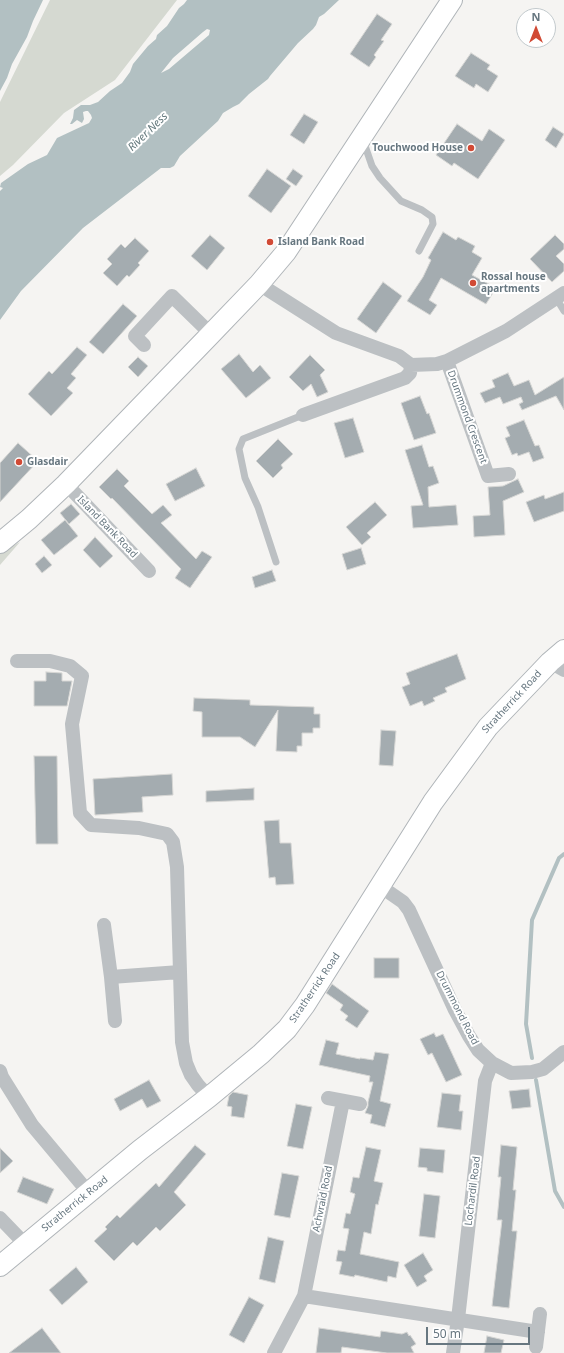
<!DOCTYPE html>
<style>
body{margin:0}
#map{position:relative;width:564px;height:1353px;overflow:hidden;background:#f5f4f2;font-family:"Noto Sans",sans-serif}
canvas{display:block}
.north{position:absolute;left:516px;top:8px;width:40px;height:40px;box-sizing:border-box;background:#fff;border:1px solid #c2c9cc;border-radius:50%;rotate:0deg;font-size:11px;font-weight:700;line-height:16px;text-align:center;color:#677780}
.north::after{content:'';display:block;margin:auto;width:14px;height:18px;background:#d14a35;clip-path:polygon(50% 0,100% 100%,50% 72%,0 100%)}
.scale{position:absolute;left:426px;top:1327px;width:104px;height:18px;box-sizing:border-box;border:2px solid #677780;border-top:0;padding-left:5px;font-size:12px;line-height:14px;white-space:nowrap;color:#677780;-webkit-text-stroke:3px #fff;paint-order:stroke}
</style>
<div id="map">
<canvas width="564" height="1353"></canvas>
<div class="north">N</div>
<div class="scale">50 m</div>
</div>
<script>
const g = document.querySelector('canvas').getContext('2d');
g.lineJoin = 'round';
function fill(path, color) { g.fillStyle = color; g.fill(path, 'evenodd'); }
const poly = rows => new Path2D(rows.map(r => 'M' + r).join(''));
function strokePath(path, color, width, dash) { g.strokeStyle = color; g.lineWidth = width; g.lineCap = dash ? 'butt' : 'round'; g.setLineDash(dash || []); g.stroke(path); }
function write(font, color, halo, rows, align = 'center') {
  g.font = font + ' "Noto Sans",sans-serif'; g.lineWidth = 4; g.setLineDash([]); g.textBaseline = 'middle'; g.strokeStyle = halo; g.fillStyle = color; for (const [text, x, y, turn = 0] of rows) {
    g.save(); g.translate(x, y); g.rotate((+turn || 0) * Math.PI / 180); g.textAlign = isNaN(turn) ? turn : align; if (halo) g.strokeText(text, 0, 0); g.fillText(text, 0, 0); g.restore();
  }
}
fill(poly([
 [50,0,177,0,115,80,64,113,13,165,0,176,0,102],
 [20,542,0,565,0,553]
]), '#d5d9d1');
fill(poly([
 [0,0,43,0,33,21,27,37,12,64,7,78,0,91],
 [187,0,339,0,324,14,319,17,316,25,313,29,298,43,270,76,268,79,249,94,239,104,233,107,223,113,218,121,180,156,174,166,170,168,161,168,83,228,21,291,0,320,0,191,3,188,0,187,1,183,28,164,47,155,57,138,89,123,92,118,91,115,88,111,86,111,83,112,84,119,82,123,77,120,72,124,70,124,73,118,74,110,81,105,90,105,98,102,110,91,122,83,130,72,133,64,148,46,156,39,157,35,167,26,179,8,184,4],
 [207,29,210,30,209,35,169,69,161,73,173,58,203,32]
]), '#b2c0c2');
strokePath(poly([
 [532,1058,526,1024,532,920,559,858,564,854],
 [536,1080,555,1191,564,1207]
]), '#b2c0c2', 4);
const building = poly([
 [377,14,392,24,381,40,384,41,374,55,376,57,369,67,350,54,377,14],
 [471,53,490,65,487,69,498,76,488,92,476,84,474,88,455,76,471,53],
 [304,114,318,122,304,144,290,135,304,114],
 [457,124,482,141,489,129,505,140,478,179,454,163,452,166,436,155,457,124],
 [553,127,564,134,556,148,545,140,553,127],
 [267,169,291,186,271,213,248,196,267,169],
 [293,169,303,176,296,186,286,179,293,169],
 [443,232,456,240,458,237,475,246,472,252,482,258,472,275,496,288,486,304,441,278,429,300,437,305,430,315,407,301,423,277,431,260,428,258,443,232],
 [210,235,225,248,207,270,191,256,210,235],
 [555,235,564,244,564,249,556,256,564,264,564,271,552,282,530,259,555,235],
 [135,238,149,251,138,263,140,265,129,277,127,275,117,286,103,273,112,264,107,259,121,244,125,248,135,238],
 [383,282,402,296,376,333,357,319,383,282],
 [123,304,137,316,103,354,89,342,123,304],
 [77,347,87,355,71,374,76,378,67,388,73,393,51,416,28,394,49,371,52,374,77,347],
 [239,354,253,372,260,365,271,378,246,398,221,369,239,354],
 [310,355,325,370,320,375,328,392,317,397,311,384,303,391,289,377,310,355],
 [138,357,148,366,138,377,128,367,138,357],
 [508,373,514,386,529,380,535,395,564,377,564,410,556,396,522,410,519,404,523,402,521,397,503,404,500,397,485,403,480,393,495,387,492,380,508,373],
 [420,396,427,414,429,413,436,433,414,440,401,403,420,396],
 [353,418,364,452,345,458,334,423,353,418],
 [524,420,535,446,539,445,544,458,533,462,529,452,518,456,517,453,512,455,505,438,510,436,506,427,524,420],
 [278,439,293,454,281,465,283,468,273,478,256,461,278,439],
 [18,443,38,461,0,502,0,463,18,443],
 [422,445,429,467,433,466,439,483,428,487,429,507,456,505,458,525,413,528,411,506,423,505,405,450,422,445],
 [196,468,205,486,175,501,166,484,196,468],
 [117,469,129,481,124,486,152,514,163,505,172,515,161,523,196,559,202,551,212,557,190,588,175,578,181,569,112,498,111,499,99,487,117,469],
 [518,479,524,492,503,501,505,535,474,537,473,516,490,515,488,487,503,486,518,479],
 [564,492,564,511,534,522,526,502,544,495,545,499,564,492],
 [375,502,387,515,367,533,371,537,362,545,346,527,375,502],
 [71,504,80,514,69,524,60,513,71,504],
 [65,520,78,536,54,555,41,540,65,520],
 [95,537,113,556,100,568,83,550,95,537],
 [361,548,366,564,347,570,342,554,361,548],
 [44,556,52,565,42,573,35,564,44,556],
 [272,570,276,581,255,588,252,577,272,570],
 [457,654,466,679,445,688,447,692,433,698,435,701,424,706,422,701,410,706,402,687,410,684,406,673,457,654],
 [46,672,62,673,62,681,72,681,67,706,34,706,34,681,46,681,46,672],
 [194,698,250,700,250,705,314,707,314,714,320,714,320,728,313,728,313,733,302,733,302,746,297,746,297,752,276,751,278,710,255,747,240,737,202,737,202,712,193,711,194,698],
 [381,730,396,731,393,766,379,765,381,730],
 [34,756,57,756,58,844,36,844,34,756],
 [172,774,173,795,142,797,143,812,95,815,93,779,172,774],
 [254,788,254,800,206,802,206,791,254,788],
 [279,820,280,843,291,843,294,884,276,885,275,877,269,878,264,821,279,820],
 [374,958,399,958,399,978,374,978,374,958],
 [332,984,369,1011,357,1028,345,1020,348,1016,340,1010,343,1005,326,993,332,984],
 [434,1033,436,1037,443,1034,462,1075,446,1082,432,1053,428,1055,420,1039,434,1033],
 [326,1040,339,1043,336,1054,360,1059,360,1058,373,1060,375,1052,389,1054,380,1101,391,1104,385,1127,370,1123,372,1115,365,1113,368,1106,368,1102,373,1082,369,1082,370,1076,319,1065,326,1040],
 [149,1080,161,1101,147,1108,142,1099,120,1111,114,1099,149,1080],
 [529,1089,531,1107,512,1109,509,1091,529,1089],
 [233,1092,248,1095,244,1118,231,1116,232,1107,227,1106,229,1096,233,1092],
 [442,1093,461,1095,459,1111,463,1111,461,1130,437,1127,442,1093],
 [296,1104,312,1107,303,1149,287,1146,296,1104],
 [195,1145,206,1154,174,1192,186,1205,160,1231,156,1227,137,1246,133,1242,114,1261,94,1241,107,1229,105,1227,117,1215,120,1218,156,1183,159,1187,195,1145],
 [501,1145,517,1147,513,1190,516,1190,512,1231,517,1231,509,1308,492,1306,502,1220,497,1220,501,1177,498,1177,501,1145],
 [366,1147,381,1150,374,1181,383,1183,378,1205,376,1204,371,1234,364,1232,360,1254,399,1262,396,1278,388,1276,387,1282,355,1275,354,1277,339,1274,342,1262,336,1261,338,1250,345,1251,349,1229,343,1228,346,1213,350,1214,355,1194,350,1192,353,1177,359,1178,366,1147],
 [0,1148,13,1161,0,1173,0,1148],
 [420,1148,445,1150,443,1173,427,1171,427,1168,418,1167,420,1148],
 [282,1173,299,1176,290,1218,274,1215,282,1173],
 [23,1177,54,1189,47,1204,17,1192,23,1177],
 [424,1194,440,1196,435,1238,419,1236,424,1194],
 [268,1237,284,1241,275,1283,259,1279,268,1237],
 [423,1253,433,1270,424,1276,427,1281,417,1287,404,1265,423,1253],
 [76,1267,88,1282,62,1305,49,1290,76,1267],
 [249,1297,264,1305,244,1343,229,1335,249,1297],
 [42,1328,61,1353,9,1353,42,1328],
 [319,1328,380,1337,381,1331,402,1334,407,1332,409,1336,410,1335,416,1344,411,1347,414,1353,387,1353,342,1347,341,1353,316,1353,319,1328],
 [487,1336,504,1340,501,1353,484,1353,487,1336]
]);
fill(building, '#a4acb0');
strokePath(building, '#d6d6d4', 1);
const secondary = poly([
 [0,543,29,519,66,484,211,334,259,284,286,252,452,0],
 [0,1266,140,1150,209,1097,261,1054,287,1029,305,1005,433,802,488,727,550,662,564,650]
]);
strokePath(secondary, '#afb4b8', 22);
strokePath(poly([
 [363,140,372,166,380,178,401,201,422,210,432,217,433,224,419,251],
 [556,298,564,311],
 [276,562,258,507,245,478,239,449,243,439,303,415]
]), '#bcc0c3', 7);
strokePath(poly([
 [259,284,336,333,399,356,411,365,437,364,447,361,506,331,564,293],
 [144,345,135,336,172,296,211,334],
 [447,361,488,476,509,474],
 [303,415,405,378,410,373,411,365],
 [66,484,149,571],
 [17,661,50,661,70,666,82,676,72,724,80,813,91,825,139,828,167,834,173,842,177,867,182,1042,186,1063,191,1075,198,1085,209,1097],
 [550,662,564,670],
 [380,886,403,902,409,910,455,1010,469,1036,478,1050,492,1063,511,1073,532,1072,543,1069,564,1052],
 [104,925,111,977,115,1021],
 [111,977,180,972],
 [0,1071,2,1077,32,1125,89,1193],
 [328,1098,360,1104],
 [0,1218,25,1244],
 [304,1296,538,1332],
 [536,1347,540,1314],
 [274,1353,304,1296,343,1101],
 [453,1353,458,1319,485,1081,492,1063]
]), '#bcc0c3', 14);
strokePath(secondary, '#fff', 20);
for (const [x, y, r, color] of [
 [471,148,4,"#d14a35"],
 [270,242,4,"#d14a35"],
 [473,283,4,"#d14a35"],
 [19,462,4,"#d14a35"]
]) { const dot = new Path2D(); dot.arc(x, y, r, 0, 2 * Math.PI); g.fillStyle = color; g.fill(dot); strokePath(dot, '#fff', 1.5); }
write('bold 10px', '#677780', '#fff', [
 ["Touchwood House",463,148,"right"],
 ["Island Bank Road",278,242],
 ["Rossal house",481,277],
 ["apartments",481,289],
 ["Glasdair",27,462]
], 'left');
write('10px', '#677780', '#fff', [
 ["Drummond Crescent",467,417,70],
 ["Island Bank Road",107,527,46],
 ["Stratherrick Road",512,702,-47],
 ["Stratherrick Road",315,988,-56],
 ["Drummond Road",457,1008,63],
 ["Lochardil Road",473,1191,-83],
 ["Achvraid Road",323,1199,-79],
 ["Stratherrick Road",75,1204,-39]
]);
write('italic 11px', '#63787c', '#fff', [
 ["River Ness",148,132,-44]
]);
</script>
